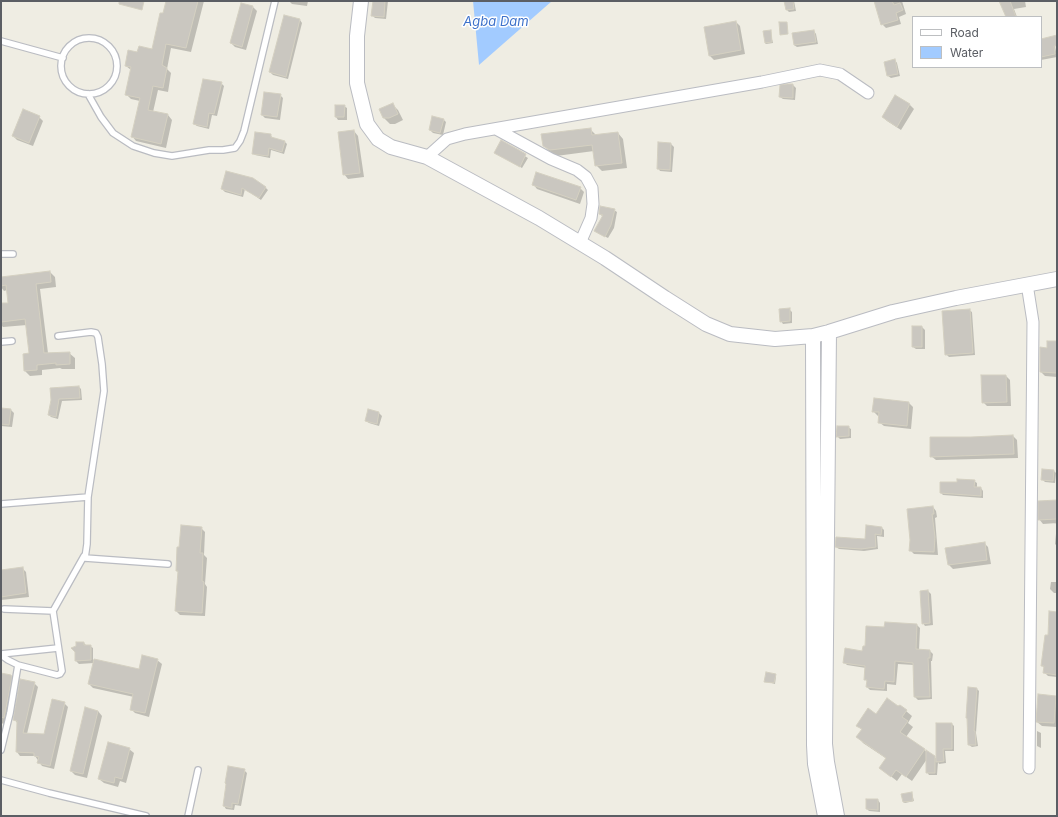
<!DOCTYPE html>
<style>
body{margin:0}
#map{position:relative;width:1058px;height:817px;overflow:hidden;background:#efede3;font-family:Inter,sans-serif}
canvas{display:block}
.frame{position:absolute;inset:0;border:2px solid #5b5e64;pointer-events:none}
.legend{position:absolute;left:912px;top:16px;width:130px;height:52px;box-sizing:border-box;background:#fff;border:1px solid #bdbfc1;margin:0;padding:5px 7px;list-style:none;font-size:12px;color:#5b5e64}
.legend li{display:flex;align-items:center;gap:8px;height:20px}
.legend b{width:20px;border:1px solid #bdbfc1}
</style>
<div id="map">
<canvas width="1058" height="817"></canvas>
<div class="frame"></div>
<ul class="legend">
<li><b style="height:5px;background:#fff"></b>Road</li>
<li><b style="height:11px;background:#a2cbff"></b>Water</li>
</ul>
</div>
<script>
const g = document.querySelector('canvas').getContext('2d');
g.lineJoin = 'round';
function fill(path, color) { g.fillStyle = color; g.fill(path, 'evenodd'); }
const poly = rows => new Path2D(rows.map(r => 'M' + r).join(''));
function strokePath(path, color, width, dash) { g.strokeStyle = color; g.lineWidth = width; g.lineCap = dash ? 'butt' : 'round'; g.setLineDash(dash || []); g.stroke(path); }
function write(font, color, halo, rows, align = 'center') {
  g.font = font + ' Inter,sans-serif'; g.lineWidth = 3; g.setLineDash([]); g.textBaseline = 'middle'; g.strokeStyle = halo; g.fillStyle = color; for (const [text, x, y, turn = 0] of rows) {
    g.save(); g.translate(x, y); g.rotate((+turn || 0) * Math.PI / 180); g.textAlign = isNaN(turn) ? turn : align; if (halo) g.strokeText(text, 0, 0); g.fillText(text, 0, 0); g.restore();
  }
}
fill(poly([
 [473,1,552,1,479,65]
]), '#a2cbff');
fill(poly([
 [167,1,204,1,191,52,171,48,167,69,171,73,168,92,158,90,153,112,168,115,172,120,166,148,136,141,132,136,140,101,131,99,126,94,131,70,126,66,138,53,153,50],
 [289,1,308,1,307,6,292,4],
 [374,1,388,1,386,19,375,18,372,15],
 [785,1,794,1,796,11,789,12,787,10],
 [875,1,902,1,906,14,899,17,901,24,886,28,882,24],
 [1001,1,1025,1,1026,7,1014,9,1017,17,1006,17],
 [242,4,253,7,257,11,246,50,235,47,231,43],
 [300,20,302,23,288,79,273,75,270,72],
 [736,22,740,26,745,54,714,60,710,56,706,28],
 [770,31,773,43,766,44,765,43],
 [814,31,816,34,818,44,797,47,794,45],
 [1041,40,1054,41,1057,57,1041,60],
 [895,60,897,63,900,76,891,78,888,76,885,63],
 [221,83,224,86,217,116,212,115,209,129,197,126,194,124],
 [793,85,796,88,795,100,783,99,780,97,781,86],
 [280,95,283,98,280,120,265,118,262,115],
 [896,96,910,105,914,109,901,130,887,121,883,117],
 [392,104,398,110,403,120,395,124,390,124,384,118],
 [344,106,347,108,347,120,338,120,336,117],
 [39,117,43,121,33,146,17,140,13,136],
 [443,119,446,122,443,135,433,133,430,130],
 [590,129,596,135,618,133,623,139,627,168,602,171,596,165,594,151,556,156,550,152,544,146],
 [354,131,358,136,364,177,348,179,344,174],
 [270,135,273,138,285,142,287,144,284,154,271,150,270,158,255,155,253,153],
 [501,142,528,158,522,168,495,153],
 [659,143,671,144,674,147,672,172,660,171,658,168],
 [227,172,265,187,268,190,261,200,245,189,243,197,225,192,222,189],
 [533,184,580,188,584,192,580,204,537,189],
 [614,210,617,212,614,228,608,238,598,233,603,217,600,214],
 [50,272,55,277,56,287,40,289,48,353,69,353,75,358,75,369,62,369,60,368,42,370,42,375,30,376,25,371,31,354,27,325,3,327,1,325,1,304,9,303,7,290,4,291,1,287,1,278],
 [789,309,792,312,792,323,783,324,781,321],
 [969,310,972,312,975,355,949,357,946,354],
 [922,327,925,330,925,349,916,349,913,347],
 [1057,342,1057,377,1045,376,1041,372,1041,348,1048,349],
 [1006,376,1010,380,1011,406,987,406,983,402],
 [79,387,81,389,82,400,62,401,58,419,51,417,49,415,52,400],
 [909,403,913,407,911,429,884,426,879,422,880,416,878,416,873,411],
 [1,409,11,410,14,413,12,427,1,426],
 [369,410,379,413,382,416,379,426,369,423,366,421],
 [848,427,851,429,851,438,840,439,837,436],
 [1013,436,1017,440,1018,458,936,460,931,456],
 [1054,471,1056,473,1055,483,1045,482,1042,479],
 [974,481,977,483,977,488,981,488,983,491,983,498,943,495,941,493,958,483],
 [1057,501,1057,546,1055,544,1057,523,1043,524,1039,519],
 [933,507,936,511,937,517,935,518,938,555,914,554,910,550],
 [201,528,205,532,204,555,207,558,205,584,207,587,205,616,180,615,176,611,179,573,177,571,180,548],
 [882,528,884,530,884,537,877,536,878,549,864,551,839,549,836,547,866,540],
 [984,543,988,547,991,564,953,569,949,565,946,549],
 [22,568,26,572,29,597,1,600,1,571],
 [1056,568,1057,568,1057,593,1054,593,1050,589,1051,582,1057,582],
 [928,591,931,594,933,625,925,626,923,623],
 [1057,613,1057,677,1048,676,1044,672,1045,668,1042,666,1048,636],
 [917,625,920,628,919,650,930,651,933,654,932,661,931,661,932,699,918,700,915,697,914,665,898,664,896,685,887,684,887,691,870,690,867,687,868,682,865,679,866,668,847,665,844,662,863,652,866,647,885,628],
 [84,643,87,646,90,646,93,648,93,660,140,670,157,660,162,664,149,717,135,713,131,709,134,697,93,688,89,684,94,663,79,664,76,661],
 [1,674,11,676,14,680,8,721,5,720,4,724,1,723],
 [775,675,776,676,775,684,765,681],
 [34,683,38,687,27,734,45,735,64,703,68,707,54,769,42,766,35,756,20,756,17,752,18,724,14,719],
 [969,688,977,689,979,691,976,733,978,746,972,747,969,745],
 [1038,695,1057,698,1057,727,1042,726,1037,722],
 [900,706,912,716,908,723,913,727,906,737,937,759,952,724,954,726,954,751,945,751,946,763,939,764,938,762,937,775,929,775,927,772,927,759,912,781,902,774,897,781,880,768,887,759,863,743,858,737,862,730,858,726,877,715],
 [86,708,98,711,102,716,87,778,75,775,71,771],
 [1037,731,1041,733,1041,748,1037,746],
 [129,749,134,753,126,783,120,781,118,787,104,783,99,779],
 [244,770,247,773,241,806,235,805,234,810,226,809,224,806],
 [912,794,914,801,905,803,903,802],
 [878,800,880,803,880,812,869,811,867,809]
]), '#0003');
const building = poly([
 [119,1,144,1,142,10,119,4,119,1],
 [166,1,198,1,186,48,166,44,162,65,167,68,163,88,153,86,148,110,168,114,161,144,131,137,140,98,125,95,131,67,125,66,128,50,137,52,139,46,152,49,160,13,163,13,166,1],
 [373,1,385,1,384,17,371,16,373,1],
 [784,1,793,1,794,9,786,10,784,1],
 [874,1,892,1,894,5,900,3,903,10,896,13,898,20,881,25,874,1],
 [999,1,1010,1,1016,17,1006,17,999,1],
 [241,3,253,6,242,47,230,43,241,3],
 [284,15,300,19,286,77,269,72,284,15],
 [736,21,741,50,709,56,704,27,736,21],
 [779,22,787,22,788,34,780,35,779,22],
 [771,30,772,42,765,43,763,31,771,30],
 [814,30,816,42,794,45,792,33,814,30],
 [1057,35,1057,46,1054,46,1055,54,1041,57,1041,39,1057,35],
 [895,59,898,74,887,76,884,62,895,59],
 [203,79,222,82,214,114,209,113,207,127,193,124,203,79],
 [787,84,793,84,793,98,779,97,780,85,787,84],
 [264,92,281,94,277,117,261,115,264,92],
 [895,95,910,104,897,127,882,117,895,95],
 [393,103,398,114,389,118,383,118,379,109,393,103],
 [335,105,345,105,344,117,335,117,335,105],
 [23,109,40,116,29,143,12,136,23,109],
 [432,116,444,119,440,133,429,130,432,116],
 [591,128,592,135,618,132,622,163,595,166,592,145,550,150,543,146,541,134,591,128],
 [354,130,360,173,343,175,338,132,354,130],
 [255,132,271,134,271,137,285,141,282,152,269,148,268,156,252,154,255,132],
 [501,140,526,154,520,167,494,153,501,140],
 [658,142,671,143,670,170,657,169,658,142],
 [226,171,253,178,266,187,259,198,242,188,241,195,221,189,226,171],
 [536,172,581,187,576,200,532,185,536,172],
 [600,206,615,209,611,225,605,237,594,231,603,215,599,214,600,206],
 [50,271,51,282,36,284,44,353,70,352,70,364,56,365,56,363,37,365,37,370,24,371,23,354,29,353,25,319,1,322,1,303,8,303,6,285,1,286,1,277,50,271],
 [790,308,790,321,780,322,779,309,790,308],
 [970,309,973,353,945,355,942,311,970,309],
 [912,326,922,326,922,347,912,347,912,326],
 [1047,341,1057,341,1057,373,1040,372,1040,347,1047,348,1047,341],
 [981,375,1006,375,1007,402,982,403,981,375],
 [79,386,80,398,59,399,56,417,48,415,51,400,50,388,79,386],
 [874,398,909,402,907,426,878,423,879,412,872,412,874,398],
 [1,408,11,409,9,425,1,424,1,408],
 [368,409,379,412,377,424,365,421,368,409],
 [837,426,849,426,849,436,836,437,837,426],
 [1013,435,1014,454,930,457,930,437,971,437,1013,435],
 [1042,469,1054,470,1053,481,1041,480,1042,469],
 [957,479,975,480,974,487,981,487,981,496,940,493,940,482,957,482,957,479],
 [1057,500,1057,519,1038,520,1038,501,1057,500],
 [933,506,934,514,932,514,935,537,934,552,909,551,910,540,907,509,933,506],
 [181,525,202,527,200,553,203,553,202,581,204,582,202,613,175,611,178,571,176,571,177,547,179,547,181,525],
 [866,525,882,527,881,535,875,534,876,547,861,549,835,547,836,537,865,539,866,525],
 [985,542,987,560,948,565,945,548,985,542],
 [23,567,26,593,1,597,1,570,23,567],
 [928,590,930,623,922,624,920,591,928,590],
 [1049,611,1057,612,1057,675,1043,673,1044,666,1041,666,1045,635,1048,635,1049,611],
 [885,622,917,624,916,649,930,650,930,658,928,658,930,697,914,697,913,663,895,661,894,682,885,681,884,689,866,687,867,680,864,680,865,666,843,663,845,648,862,651,863,646,865,646,866,626,884,627,885,622],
 [76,642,84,642,84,645,91,645,91,660,75,661,75,652,71,648,76,646,76,642],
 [142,655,158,659,145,713,130,710,133,694,88,684,94,659,139,669,142,655],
 [766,672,776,674,774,683,764,682,766,672],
 [1,673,11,675,12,677,4,718,1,717,1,673],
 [20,679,35,682,23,733,44,734,52,699,65,702,50,766,37,763,39,757,34,756,34,753,16,752,17,721,13,720,20,679],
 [968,687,977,688,974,731,975,731,976,745,968,745,967,718,966,718,968,687],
 [1038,694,1056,696,1054,723,1036,722,1038,694],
 [887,698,898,706,900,705,907,710,902,717,908,721,900,732,925,749,906,777,896,770,891,777,879,768,886,758,856,737,862,729,856,726,868,708,876,714,887,698],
 [85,707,98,711,83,774,70,771,85,707],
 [936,723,952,723,952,749,943,749,944,761,936,762,936,723],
 [108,742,130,748,122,779,115,777,114,783,98,779,108,742],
 [926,750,935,756,935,773,926,773,926,750],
 [228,766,245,769,238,804,232,803,232,808,223,806,226,784,225,783,228,766],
 [912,792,913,801,903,802,901,794,912,792],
 [866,799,878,799,878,810,866,809,866,799]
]);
fill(building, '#cac7c0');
strokePath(building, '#d4d0c1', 1);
const service = poly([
 '61 66a28 28 0 1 1 56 0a28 28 0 1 1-56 0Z',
 [1,41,63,58],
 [88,94,101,117,113,133,133,146,154,153,172,156,209,150,223,150,235,148,240,141,244,131,275,1],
 [1,254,13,254],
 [1,342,12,341],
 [1,504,88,497],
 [85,558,168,564],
 [4,609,53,611,84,556,85,558,87,544,88,497,104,391,102,364,98,337,96,333,91,332,58,336],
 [1,654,58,648],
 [1,655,8,660,18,665,57,675,60,674,62,671,53,611],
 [1,750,10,713,18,665],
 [1,780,49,793,146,816],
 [188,816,198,770]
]);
const minor = poly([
 [496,129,551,159,577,170,586,177,592,188,593,204,591,218,580,243],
 [427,157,447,139,465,134,762,82,820,70,840,74,868,93],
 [1027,284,1033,322,1029,768]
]);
const tertiary = poly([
 [361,1,357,36,357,83,367,124,378,139,391,147,427,157,539,218,605,258,665,298,706,324,730,334,775,339,813,336,829,332,893,312,956,298,1057,279],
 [829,332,825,744,827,762,837,816],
 [813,336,814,745,815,764,825,816]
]);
strokePath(service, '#babcc2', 8);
strokePath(minor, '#babcc2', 13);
strokePath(tertiary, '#babcc2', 16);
strokePath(service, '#fff', 5.5);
strokePath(minor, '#fff', 11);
strokePath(tertiary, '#fff', 14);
write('italic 13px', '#3d71ca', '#fff', [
 ["Agba Dam",496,22]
]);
</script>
